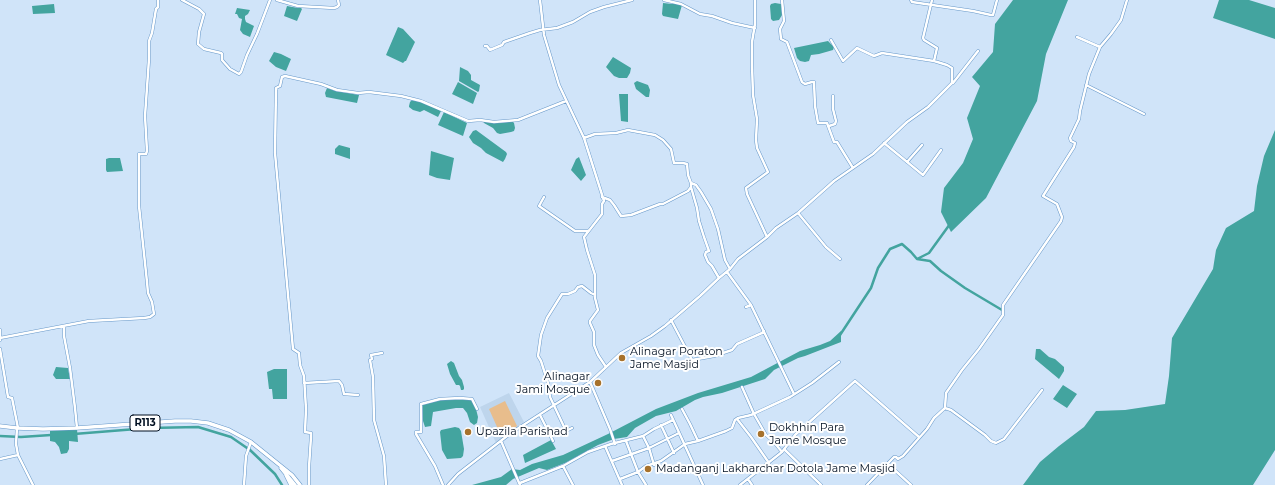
<!DOCTYPE html>
<style>
body{margin:0}
canvas{display:block;background:#d0e4f9}
</style>
<canvas width="1275" height="485"></canvas>
<script>
const g = document.querySelector('canvas').getContext('2d');
g.lineJoin = 'round';
function fill(path, color) { g.fillStyle = color; g.fill(path, 'evenodd'); }
const poly = rows => new Path2D(rows.map(r => 'M' + r).join(''));
function strokePath(path, color, width, dash) { g.strokeStyle = color; g.lineWidth = width; g.lineCap = dash ? 'butt' : 'round'; g.setLineDash(dash || []); g.stroke(path); }
function write(font, color, halo, rows, align = 'center') {
  g.font = font + ' Montserrat,sans-serif'; g.lineWidth = 4; g.setLineDash([]); g.textBaseline = 'middle'; g.strokeStyle = halo; g.fillStyle = color; for (const [text, x, y, turn = 0] of rows) {
    g.save(); g.translate(x, y); g.rotate((+turn || 0) * Math.PI / 180); g.textAlign = isNaN(turn) ? turn : align; if (halo) g.strokeText(text, 0, 0); g.fillText(text, 0, 0); g.restore();
  }
}
fill(poly([
 [509,393,524,422,496,443,480,407]
]), '#bed5ec');
fill(poly([
 [505,401,517,426,502,438,489,409]
]), '#e8bd8c');
fill(poly([
 [1013,0,1068,0,1046,54,1037,101,986,198,951,232,941,212,944,188,963,163,973,139,967,118,980,86,972,77,993,52,995,24],
 [1219,0,1249,0,1275,8,1275,39,1213,18],
 [663,3,672,4,673,3,682,5,678,19,663,16,662,14],
 [775,3,781,4,782,15,779,20,773,21,771,19,770,6,771,4],
 [54,4,55,13,33,14,32,6],
 [287,6,298,8,300,7,302,9,297,21,284,16],
 [237,8,250,10,248,14,245,16,245,19,246,22,254,26,250,37,243,34,240,30,242,19,239,18,237,14,235,14],
 [398,27,403,29,415,42,406,61,405,61,403,63,386,55],
 [828,41,834,47,833,50,819,54,811,55,809,61,805,62,800,61,797,58,794,48],
 [274,52,281,54,291,59,286,71,276,67,269,61],
 [613,57,631,68,630,73,627,78,619,78,614,76,606,67],
 [460,67,468,71,471,75,471,80,480,85,479,91,478,92,459,81],
 [637,81,648,85,650,90,649,97,646,97,636,89,634,83],
 [458,82,477,93,473,104,452,94],
 [327,88,336,91,359,95,357,103,326,97,325,93],
 [619,94,628,94,628,122,621,121],
 [412,100,423,102,441,111,438,117,424,110,420,112,413,110,409,107,409,106,410,102],
 [444,112,467,123,463,136,438,125],
 [483,121,512,121,514,123,515,128,514,131,511,132,500,134,497,133,493,128,484,123],
 [476,130,506,152,507,154,505,159,503,162,486,153,481,148,473,143,469,137,473,131],
 [1275,130,1275,450,1253,485,1023,485,1040,462,1059,446,1084,427,1096,411,1125,410,1165,404,1169,376,1172,338,1213,269,1216,250,1226,228,1254,211,1257,186,1264,156],
 [339,145,350,148,350,159,335,154,335,149],
 [431,151,454,158,450,180,437,178,429,175],
 [579,157,586,175,581,181,571,170,576,159],
 [109,158,120,158,123,171,107,172,106,170,106,159],
 [841,331,841,342,805,356,798,358,774,370,765,379,722,393,703,397,695,400,676,411,656,416,635,428,627,437,614,439,598,445,565,463,547,470,539,468,513,479,506,485,472,485,501,477,512,469,520,470,532,464,563,455,608,434,656,409,698,393,751,377,800,351,820,345,830,341],
 [1036,349,1040,349,1049,357,1055,359,1064,367,1064,371,1059,379,1035,359],
 [451,361,454,363,459,376,462,380,464,387,464,389,463,390,461,390,460,386,459,385,456,385,450,374,447,364],
 [56,367,68,368,70,379,56,379,53,375],
 [274,369,287,369,287,399,273,399,272,389,269,389,267,372],
 [1063,385,1077,394,1067,408,1053,399],
 [458,399,472,399,476,409,478,417,477,423,474,425,470,422,467,413,463,408,456,408,433,412,431,426,425,427,423,421,422,405,440,400],
 [455,427,459,428,461,431,464,449,463,456,461,458,447,459,442,450,440,432,441,430],
 [77,429,78,442,69,441,69,449,67,453,61,454,59,447,55,442,50,441,50,430],
 [551,440,556,449,525,463,523,455]
]), '#43a49f');
strokePath(poly([
 [917,259,929,253,950,224],
 [840,335,871,288,878,268,890,249,902,244,911,252,917,259,930,261,941,271,965,288,1002,310],
 [74,434,149,428,198,427,231,437,247,448],
 [0,436,21,437,51,435],
 [249,449,275,474,282,485]
]), '#43a49f', 2.5);
const minor = poly([
 [182,0,199,9,204,14,199,32,198,44,204,49,221,53,222,54,222,60,230,69,239,74,241,72,247,55,257,34,270,0],
 [277,0,298,6,334,8,337,7,339,5,338,0],
 [540,0,544,35,559,85,584,138,604,201,602,204,602,214,584,237,587,250,595,275,595,298,598,310,590,321,590,323,594,332,594,345,598,355,606,367],
 [664,0,681,4,700,14,712,16,732,23,755,28],
 [755,0,755,24,752,42,752,65,753,95,757,119,756,140,757,148,768,172,746,188,747,194,767,237],
 [782,0,784,21,780,29,781,39,787,42,802,82,805,84,812,82,814,82,815,106,818,123,827,123,834,142,837,142,853,168],
 [911,0,912,2,973,11,991,15,993,15,997,0],
 [932,0,923,38,924,40,937,48,934,61],
 [1077,37,1100,47],
 [485,46,487,46,490,50,502,45,504,42,530,33,540,30,557,28,573,22,590,12,604,7,632,0],
 [953,83,978,51],
 [1086,85,1144,114],
 [829,126,835,124,836,121,833,109,833,96],
 [584,138,595,134,616,133,628,130,655,135,663,140,671,149,674,163,683,163,687,164,688,175,691,183,691,187,688,191,663,204,660,204,631,215,621,216,614,205,610,200,602,197],
 [884,143,923,175,941,150],
 [907,162,922,145],
 [691,183,696,185,701,192,711,209,718,229,725,260,730,269],
 [691,187,697,208,699,221,704,237,709,251,706,252,705,255,708,262,712,266,719,278],
 [544,197,539,206,575,231,588,231],
 [798,213,826,247,840,259],
 [727,272,751,305,794,394],
 [746,307,751,305],
 [671,320,692,360,714,356,732,350,737,344,762,333,764,331],
 [64,326,64,336,70,368,75,408,77,428],
 [0,330,0,340],
 [0,338,89,321,144,318,150,317,154,314,152,302,148,293,147,282,139,206,139,154,146,154,147,151,145,116,149,59,149,41,152,33,156,9,158,7,158,0],
 [0,349,8,397,12,398,18,428],
 [382,353,371,355,372,359,370,360,373,377,374,420,384,456,386,485],
 [590,382,610,429,615,444],
 [304,383,339,381,342,385,344,394,358,395],
 [742,387,754,414,766,435,773,441,782,452],
 [945,408,951,410,985,435,991,441,996,443,1004,439,1042,390],
 [682,409,690,424,698,441],
 [540,415,553,441],
 [671,415,703,485],
 [737,419,751,437,769,463],
 [661,425,674,453],
 [17,428,16,444,18,455,33,485],
 [572,428,566,431,550,397,548,383,541,361,538,356,541,335,547,318,562,294,568,294,575,291,578,287,582,286,591,293,595,295],
 [643,436,649,448,654,465],
 [501,441,520,485],
 [626,441,638,472,646,485],
 [605,446,622,485],
 [784,449,821,485],
 [0,459,18,455],
 [612,461,649,448,679,433],
 [888,464,911,485],
 [563,466,573,485],
 [620,479,638,472,646,466,661,461,685,444,698,441,726,431,732,428,735,420,738,418,751,415,790,397,812,383,839,362],
 [748,479,752,485],
 [520,483,563,466,588,452,611,444,643,436,654,429,673,420],
 [244,485,246,456,251,442],
 [309,485,309,467,311,437,311,433,305,432,306,409,304,376,300,365,299,353,293,349,275,153,276,88,280,86,282,77,285,76,321,84,337,90,358,93,369,92,401,96,421,101,468,121,480,120,494,122,518,120,566,101],
 [443,485,435,466,416,434,416,432,421,432,421,404,440,399,460,398,472,399,477,409],
 [448,485,458,474,511,433,590,382,621,353,651,336,665,326,700,296,719,278,730,269,738,259,767,237,776,228,798,213,834,181,873,154,907,122,928,107,952,83,952,68,947,65,934,61,882,53,874,56,857,48,843,61,831,40],
 [740,485,782,452,795,435,855,381,919,437],
 [867,485,894,457,896,457,898,459,903,456,927,429,934,418,945,408,946,393,962,370,979,349,1003,315,1003,305,1061,221,1062,217,1057,204,1043,196,1074,147,1075,143,1071,141,1070,138,1079,119,1080,111,1089,74,1100,47,1111,34,1121,20,1127,0]
]);
const major = poly([
 [0,426,17,428,43,429,77,428,175,421,191,421,208,423,229,430,251,442,292,475,300,485],
 [281,468,295,485],
 [286,475,291,485]
]);
strokePath(minor, '#6798c9', 3.5);
strokePath(major, '#6798c9', 4.5);
strokePath(minor, '#fff', 2.5);
strokePath(major, '#fff', 3.5);
for (const [x, y, r, color] of [
 [622,358,4,"#a7722c"],
 [598,383,4,"#a7722c"],
 [468,432,4,"#a7722c"],
 [761,434,4,"#a7722c"],
 [648,469,4,"#a7722c"]
]) { const dot = new Path2D(); dot.arc(x, y, r, 0, 2 * Math.PI); g.fillStyle = color; g.fill(dot); strokePath(dot, '#fff', 1.5); }
for (const [x, y, w] of [
 [145,423,30]
]) { const box = new Path2D(); box.roundRect(x - w / 2, y - 8, w, 16, 3); g.fillStyle = '#fff'; g.fill(box); strokePath(box, '#000f21', 1); }
write('bold 10px', '#000f21', null, [
 ["R113",145,423]
]);
write('11px', '#000f21', '#fff', [
 ["Alinagar Poraton",630,352],
 ["Jame Masjid",630,365],
 ["Alinagar",590,377,"right"],
 ["Jami Mosque",590,390,"right"],
 ["Dokhhin Para",769,428],
 ["Jame Mosque",769,441],
 ["Upazila Parishad",476,432],
 ["Madanganj Lakharchar Dotola Jame Masjid",656,469]
], 'left');
</script>
